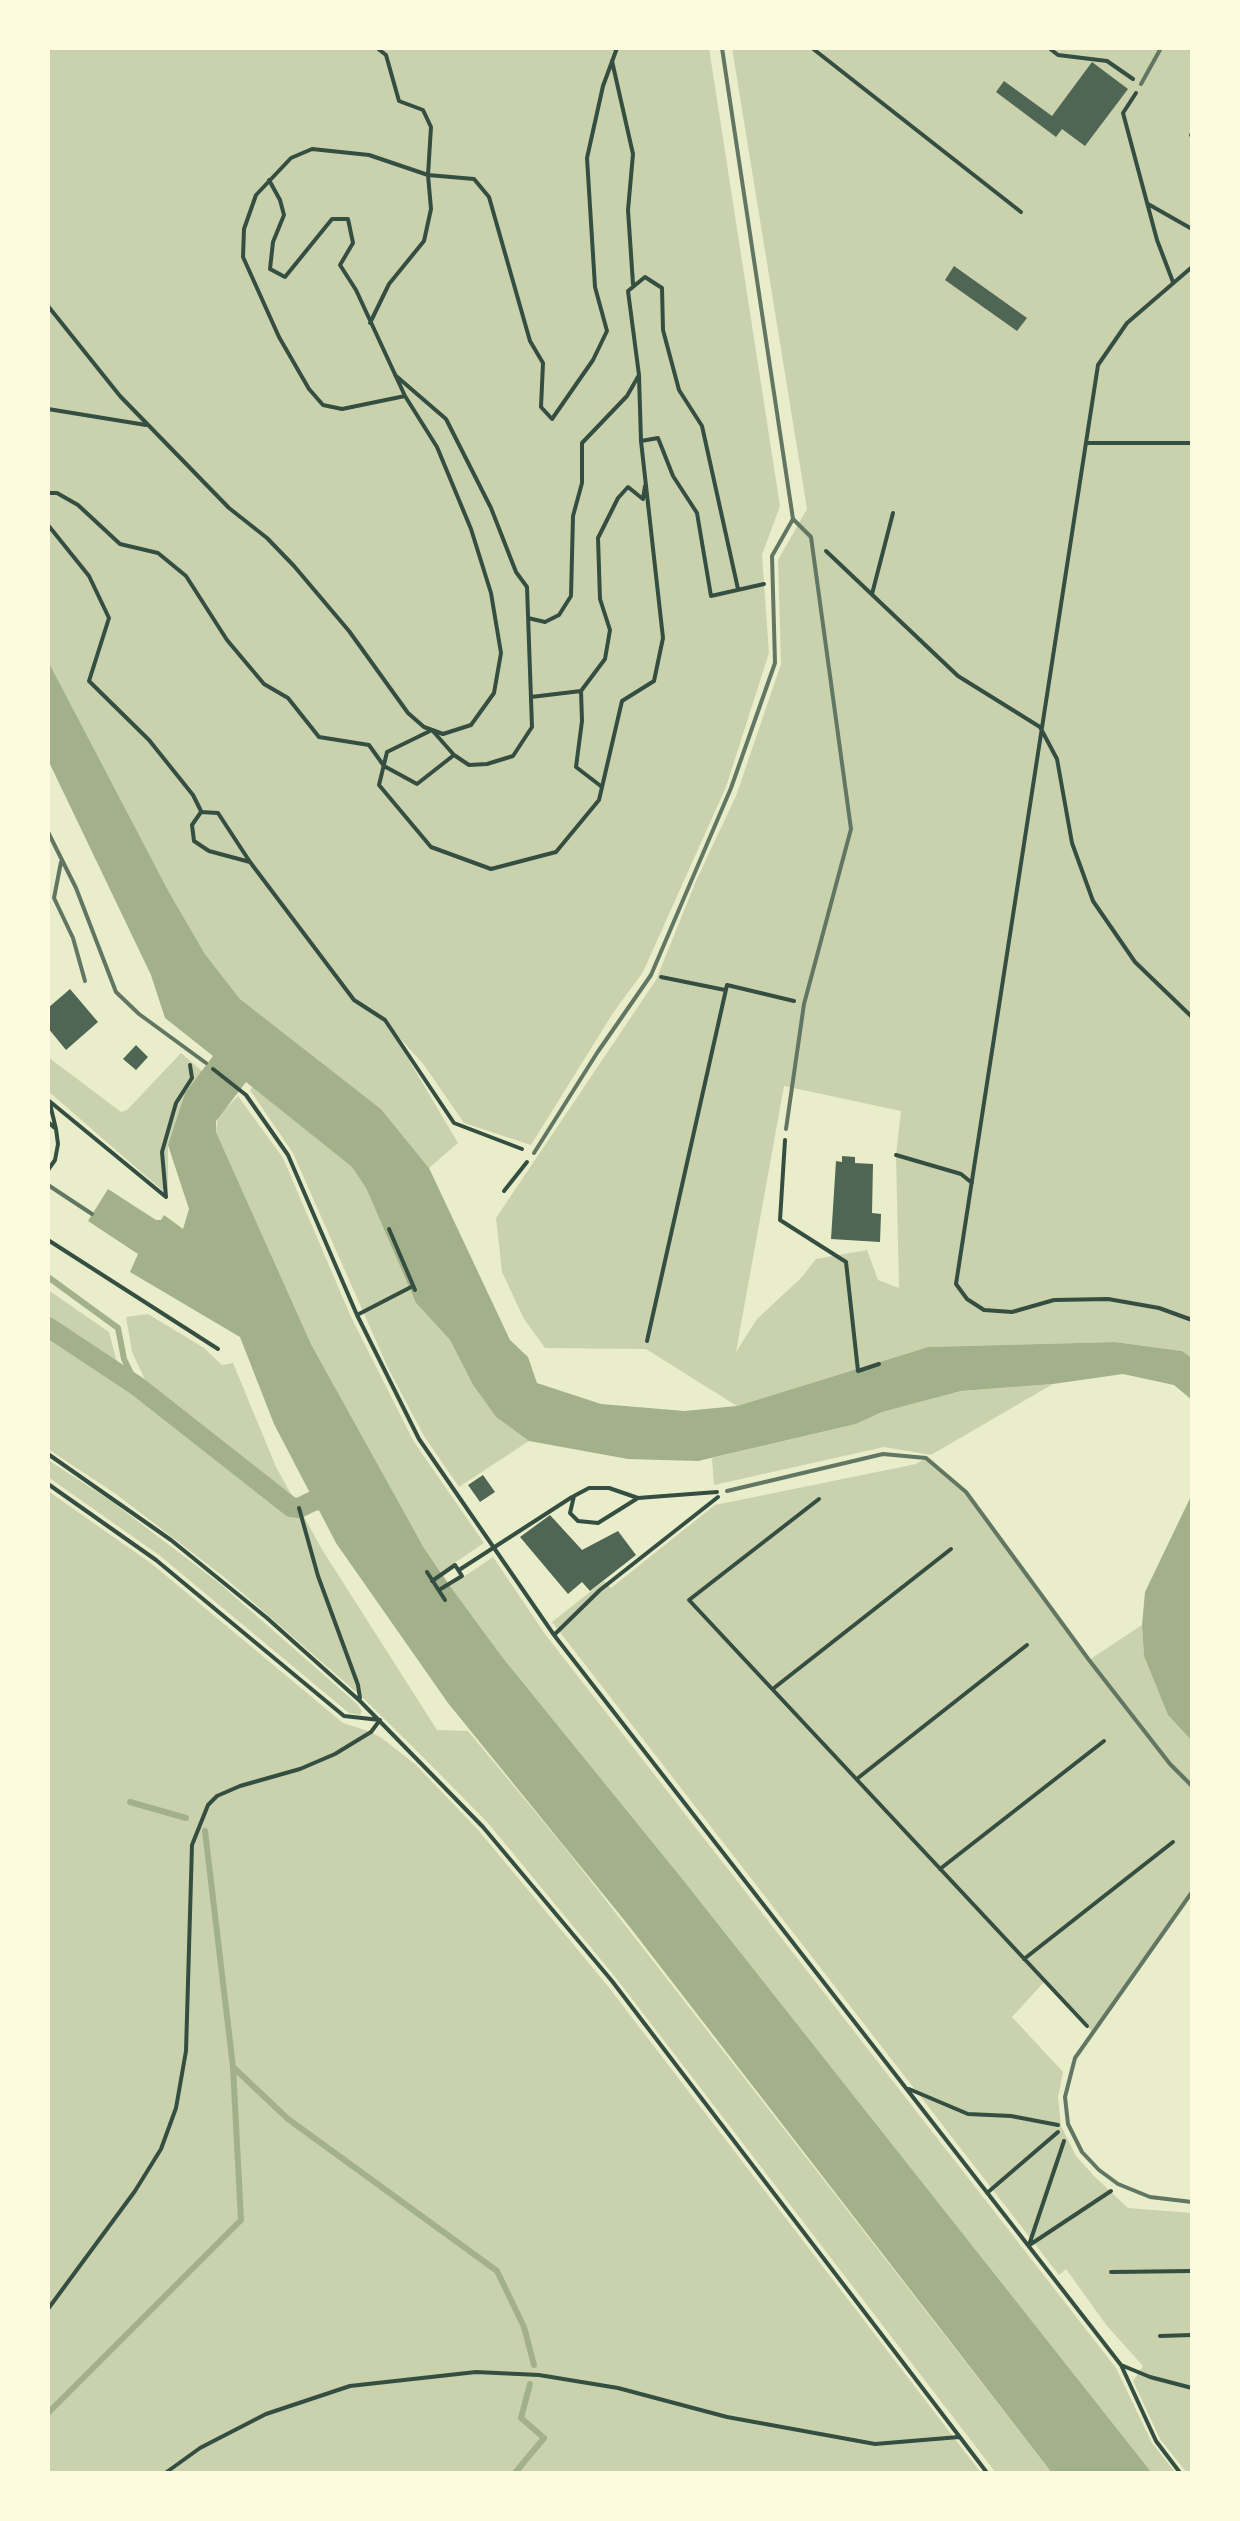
<!DOCTYPE html>
<style>
body{margin:0}
#map{position:relative;width:1240px;height:2521px;overflow:hidden;background:#e9edc9;font-family:"Asap Condensed",sans-serif}
canvas{display:block}
.frame{position:absolute;inset:0;border:50px solid #fefae0;pointer-events:none}
</style>
<div id="map">
<canvas width="1240" height="2521"></canvas>
<div class="frame"></div>
</div>
<script>
const g = document.querySelector('canvas').getContext('2d');
g.lineJoin = 'round';
function fill(path, color) { g.fillStyle = color; g.fill(path, 'evenodd'); }
const poly = rows => new Path2D(rows.map(r => 'M' + r).join(''));
function strokePath(path, color, width, dash) { g.strokeStyle = color; g.lineWidth = width; g.lineCap = dash ? 'butt' : 'round'; g.setLineDash(dash || []); g.stroke(path); }
fill(poly([
 [48,48,709,48,780,506,762,555,769,653,726,787,643,972,613,1013,531,1145,464,1123,424,1065,389,1026,458,1143,429,1168,381,1109,240,999,205,954,170,894,48,661],
 [732,48,1192,48,1192,1358,1182,1351,1115,1342,928,1347,737,1406,646,1349,545,1348,524,1319,502,1272,496,1218,656,980,696,881,736,796,781,664,778,560,807,509],
 [784,1086,901,1111,896,1155,899,1288,878,1280,867,1250,816,1259,801,1278,757,1319,736,1352],
 [181,1053,202,1071,185,1093,168,1145,168,1190,163,1191,48,1091,48,1057,121,1112,127,1110],
 [253,1087,352,1167,366,1188,416,1303,450,1340,473,1385,496,1417,529,1441,459,1487,424,1436,388,1368,293,1153,250,1090],
 [238,1096,283,1158,351,1317,414,1442,484,1543,441,1572,424,1548,311,1344,216,1132,218,1116],
 [48,1290,109,1332,116,1359,126,1376,144,1389,146,1382,132,1352,126,1317,148,1314,204,1348,222,1365,233,1363,276,1467,323,1551,437,1730,468,1731,565,1848,1052,2473,996,2473,616,1978,488,1823,423,1757,363,1698,224,1577,116,1494,48,1449],
 [1053,1384,931,1455,884,1447,714,1485,712,1458,856,1424,882,1412,961,1391],
 [926,1458,966,1492,1089,1660,1142,1625,1144,1656,1168,1714,1192,1741,1192,1892,1093,2033,1045,1981,1012,2017,1063,2072,1058,2097,1061,2126,1076,2156,1094,2176,1128,2208,1192,2213,1192,2473,1187,2473,1160,2439,1133,2381,1143,2366,1107,2326,1066,2269,1059,2275,552,1622,604,1581,611,1588,715,1505,916,1464],
 [48,1460,111,1501,219,1583,357,1704,362,1711,360,1715,349,1713,159,1555,48,1477],
 [48,1491,152,1564,343,1723,371,1732,383,1739,416,1765,479,1831,607,1985,981,2473,48,2473],
 [493,1557,545,1634,1116,2368,1152,2443,1176,2473,1152,2473,684,1881,503,1658,450,1586]
]), '#cad2ad');
fill(poly([
 [48,661,170,894,205,954,240,999,381,1109,429,1168,510,1340,528,1357,537,1383,601,1404,684,1411,737,1406,928,1347,1115,1342,1182,1351,1192,1358,1192,1400,1174,1385,1123,1374,1053,1384,961,1391,882,1412,856,1424,698,1461,628,1459,529,1441,496,1417,473,1385,450,1340,416,1303,366,1188,352,1167,246,1082,216,1121,216,1132,311,1344,424,1548,450,1586,503,1658,684,1881,1152,2473,1052,2473,629,1926,448,1703,336,1543,274,1424,240,1337,130,1272,138,1254,88,1221,108,1189,156,1220,161,1220,164,1215,183,1229,189,1209,168,1145,185,1093,213,1056,165,1018,151,975,48,760],
 [1192,1494,1191,1592,1192,1741,1168,1715,1144,1656,1142,1625,1145,1592]
]), '#a3b18a');
strokePath(poly([
 [48,1277,118,1328,124,1359,137,1386],
 [130,1802,186,1818],
 [234,2068,288,2119,497,2271,524,2327,534,2365],
 [48,2413,241,2220,233,2067,205,1831],
 [514,2474,544,2438,521,2418,530,2384]
]), '#a3b18a', 6);
strokePath(poly([
 [48,1327,137,1386,291,1507,299,1508,313,1501,339,1497]
]), '#a3b18a', 20);
fill(poly([
 [1092,62,1128,89,1085,146,1062,129,1056,137,996,92,1004,81,1052,116],
 [954,266,1027,318,1017,331,945,280],
 [70,989,98,1022,66,1050,48,1028,48,1008],
 [136,1045,148,1057,136,1070,123,1059],
 [842,1156,855,1157,855,1163,873,1164,872,1213,881,1214,880,1242,831,1239,836,1161,842,1162],
 [483,1475,495,1492,480,1502,468,1485],
 [550,1515,582,1550,618,1531,636,1555,590,1591,582,1582,568,1594,520,1537]
]), '#4f6655');
strokePath(poly([
 [812,48,1021,212],
 [1049,48,1058,55,1107,61,1133,79],
 [612,61,633,154,628,210,633,284],
 [1136,93,1123,113,1157,240,1173,282],
 [1191,135,1192,135],
 [1148,204,1192,229],
 [1192,267,1127,323,1098,365,956,1284,967,1299,984,1310,1012,1312,1054,1300,1108,1299,1159,1308,1192,1320],
 [48,306,120,396,229,508,267,538,294,566,349,631,408,713,424,727,443,734,471,725,494,693,501,653,491,593,471,529,437,447,405,396,356,290,340,265,353,243,348,219,332,219,285,277,270,269,273,242,284,215,280,200,269,180],
 [370,323,389,284,424,241,431,209,428,175,431,127,423,110,399,101,386,55,377,48],
 [395,375,446,419,491,508,516,572,527,587,532,727,513,756,487,764,469,765,454,755,432,730,387,752,379,785,431,847,491,869,556,852,599,800,622,701,654,681,663,638,641,441,658,438,673,476,697,513,711,596,764,584],
 [639,376,641,441],
 [405,396,342,409,323,405,309,389,279,337,243,257,244,229,256,195,291,158,312,149,369,155,428,175,474,179,489,197,530,341,543,363,541,407,552,419,593,360,607,331,595,287,587,158,603,86,617,48],
 [48,409,146,425],
 [1088,443,1192,443],
 [48,493,57,493,78,505,120,544,158,553,186,576,227,640,264,684,288,698,319,737,369,745,384,766,417,784,454,755],
 [48,525,89,576,109,618,89,681,149,740,193,795,201,811],
 [826,551,958,676,1040,727,1057,759,1072,843,1093,901,1135,962,1192,1017],
 [872,594,893,513],
 [528,618,545,622,559,615,571,596,573,516,582,483,582,443,627,396,639,375,628,291,645,277,662,288,663,330,679,390,702,426,738,589],
 [581,691,582,721,576,767,602,787],
 [531,697,581,691,605,659,610,630,600,599,598,538,618,498,628,487,643,499,645,486],
 [250,862,209,851,194,841,192,825,201,812,218,813,250,862,354,1000,385,1020,454,1123,522,1149],
 [661,977,725,990],
 [213,1069,246,1095,288,1155,357,1315,419,1439,554,1635,1121,2365,1156,2441,1181,2474],
 [48,1100,166,1197],
 [50,1104,56,1129],
 [48,1122,56,1129,58,1144,55,1160,48,1170],
 [785,1140,780,1220,846,1262,858,1371,879,1364],
 [896,1155,961,1174,972,1183],
 [504,1191,527,1162],
 [166,1197,162,1152,176,1103,192,1078,190,1065],
 [389,1229,415,1290],
 [48,1240,218,1349],
 [357,1315,413,1286],
 [647,1341,727,985,794,1001],
 [48,1454,171,1540,267,1618,360,1701,483,1827,612,1981,988,2474],
 [48,1484,156,1560,344,1716,380,1720],
 [638,1498,598,1523,578,1521,570,1513,574,1496,589,1488,609,1488,638,1498,717,1492],
 [819,1499,689,1600,1087,2026],
 [299,1508,318,1576,358,1685,360,1698],
 [459,1570,572,1497],
 [427,1572,445,1600],
 [432,1581,455,1565,462,1576,439,1590],
 [554,1635,600,1590,718,1497],
 [774,1688,951,1549],
 [858,1778,1027,1645],
 [940,1869,1104,1741],
 [1024,1959,1173,1842],
 [909,2089,968,2114,1011,2116,1058,2125],
 [987,2193,1058,2132],
 [1031,2244,1111,2191],
 [1029,2245,1064,2141],
 [1111,2272,1192,2271],
 [48,2309,135,2191,161,2149,176,2108,186,2051,192,1845,208,1805,217,1796,240,1786,300,1769,335,1754,371,1732,380,1720],
 [1160,2336,1192,2335],
 [1121,2365,1150,2377,1192,2388],
 [164,2474,200,2448,266,2414,350,2386,476,2372,539,2375,618,2388,727,2417,875,2444,959,2437]
]), '#344e41', 4);
strokePath(poly([
 [1141,84,1161,48],
 [48,832,76,888,116,992,139,1014,206,1063],
 [61,862,54,898,73,938,85,981],
 [786,1129,804,1004,851,829,811,537,793,519],
 [534,1153,597,1053,651,975,731,788,775,663,772,556,793,519,722,48],
 [48,1185,92,1214],
 [727,1491,883,1454,926,1458,966,1492,1089,1660,1170,1764,1192,1786],
 [1192,1892,1075,2058,1065,2097,1068,2124,1082,2152,1099,2170,1118,2184,1150,2197,1192,2202]
]), '#617663', 4);
</script>
